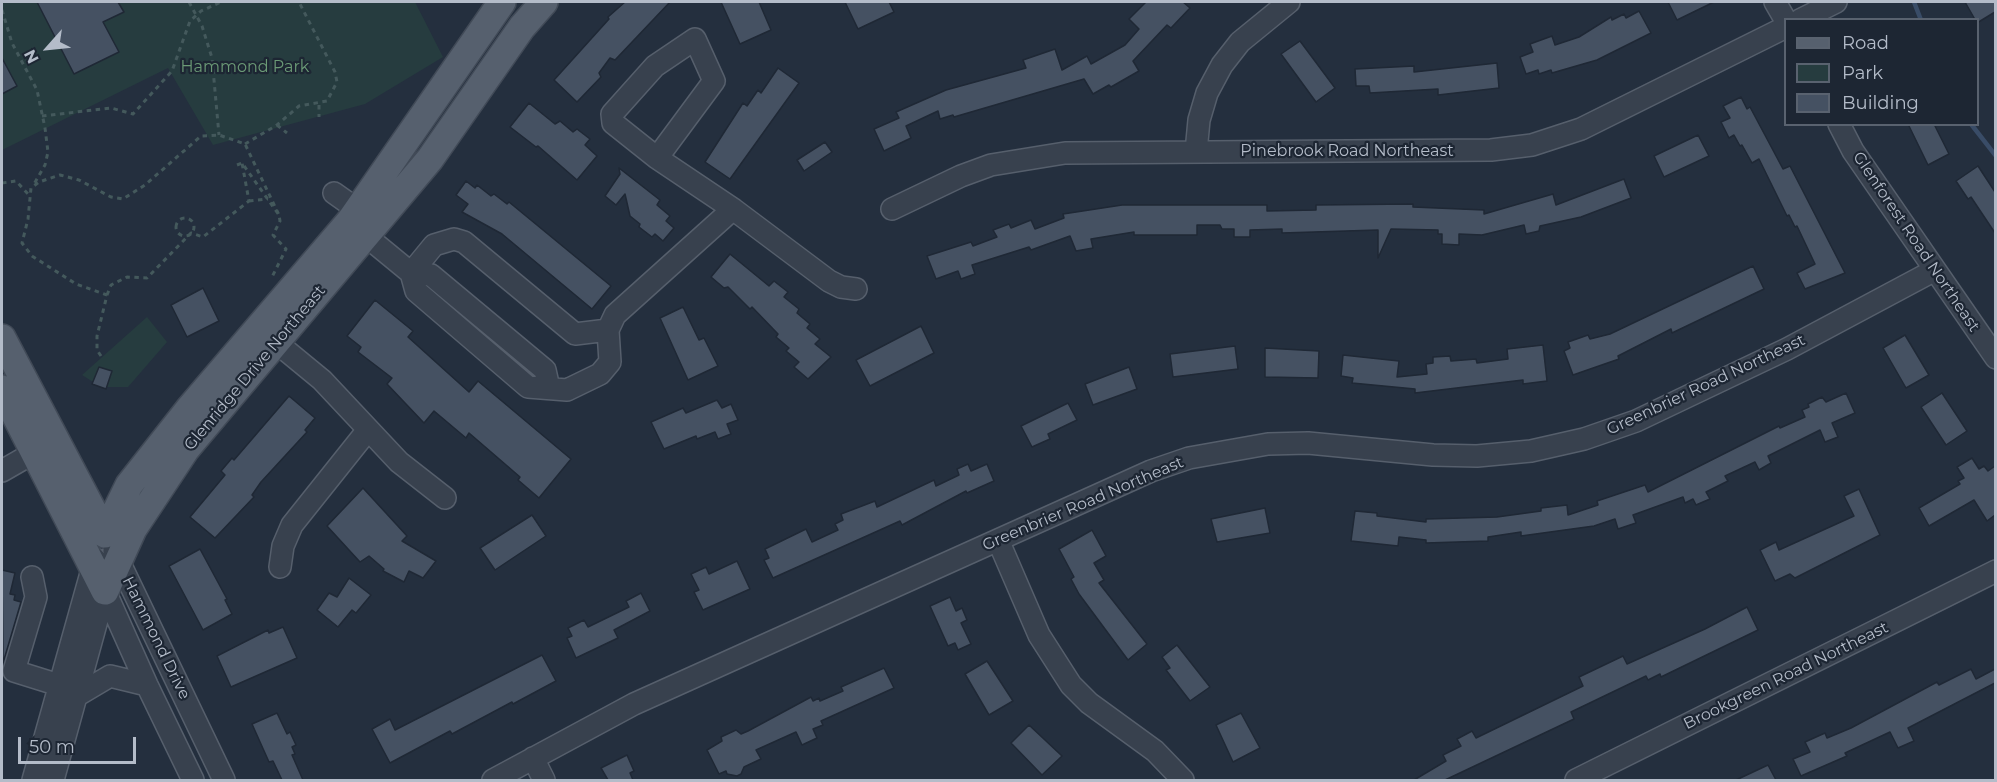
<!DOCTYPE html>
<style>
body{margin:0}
#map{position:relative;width:1997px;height:782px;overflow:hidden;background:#242f3e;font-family:Montserrat,sans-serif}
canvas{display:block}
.frame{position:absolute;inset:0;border:3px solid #b4bcc9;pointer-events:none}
.legend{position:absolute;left:1784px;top:18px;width:195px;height:108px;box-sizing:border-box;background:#1d2633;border:2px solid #59626f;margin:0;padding:8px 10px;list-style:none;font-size:18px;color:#b4bcc9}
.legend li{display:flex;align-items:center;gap:12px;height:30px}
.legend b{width:30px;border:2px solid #59626f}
.north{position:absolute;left:18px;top:18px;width:60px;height:60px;-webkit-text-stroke:4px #1d2633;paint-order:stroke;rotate:243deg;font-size:16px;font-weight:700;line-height:24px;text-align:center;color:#b4bcc9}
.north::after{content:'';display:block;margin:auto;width:21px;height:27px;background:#b4bcc9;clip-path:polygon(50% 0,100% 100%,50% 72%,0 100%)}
.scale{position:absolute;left:18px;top:737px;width:118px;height:27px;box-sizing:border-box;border:3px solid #b4bcc9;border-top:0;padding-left:8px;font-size:18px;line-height:21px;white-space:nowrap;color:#b4bcc9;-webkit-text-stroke:4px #1d2633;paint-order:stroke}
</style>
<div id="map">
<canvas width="1997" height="782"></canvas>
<div class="frame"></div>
<ul class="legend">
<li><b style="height:8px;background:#56606e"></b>Road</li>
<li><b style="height:16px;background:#263c3f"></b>Park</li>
<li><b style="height:16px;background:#455162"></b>Building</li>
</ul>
<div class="north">N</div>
<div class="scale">50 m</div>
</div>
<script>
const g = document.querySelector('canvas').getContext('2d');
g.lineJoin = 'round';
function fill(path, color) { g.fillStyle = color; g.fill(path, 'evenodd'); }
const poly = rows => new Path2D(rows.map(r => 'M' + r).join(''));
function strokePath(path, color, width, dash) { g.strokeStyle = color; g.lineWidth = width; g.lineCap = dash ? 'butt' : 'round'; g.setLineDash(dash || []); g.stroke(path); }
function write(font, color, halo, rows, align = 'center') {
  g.font = font + ' Montserrat,sans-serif'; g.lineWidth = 4.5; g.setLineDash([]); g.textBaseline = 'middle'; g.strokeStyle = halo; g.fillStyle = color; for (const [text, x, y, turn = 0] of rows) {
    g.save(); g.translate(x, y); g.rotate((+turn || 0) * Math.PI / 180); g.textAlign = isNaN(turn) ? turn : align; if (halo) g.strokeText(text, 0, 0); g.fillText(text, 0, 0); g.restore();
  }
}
fill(poly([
 [2,2,415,2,443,57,365,104,213,145,168,68,2,150],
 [147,317,167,342,128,387,101,387,82,375]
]), '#263c3f');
strokePath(poly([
 [1914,2,1921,20],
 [1971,124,1996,156]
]), '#394c67', 4.5);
const building = poly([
 [37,2,118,2,124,12,103,22,119,52,74,74,37,2],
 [625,2,670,2,615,60,610,58,599,73,601,77,577,102,554,80,609,19,608,17,625,2],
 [721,2,759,2,771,30,740,44,721,2],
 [845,2,889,2,894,12,858,29,845,2],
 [1146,2,1183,2,1190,8,1171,28,1167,25,1133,61,1139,71,1111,87,1109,85,1093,94,1084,79,954,117,953,115,940,119,938,111,906,126,911,138,884,151,874,129,899,118,896,112,946,90,1026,68,1023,60,1055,49,1062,70,1087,56,1091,64,1125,45,1139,29,1129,19,1146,2],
 [1668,2,1714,2,1677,20,1668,2],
 [1965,2,1995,2,1995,12,1977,23,1965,2],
 [1639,11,1651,33,1597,60,1552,73,1551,70,1539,74,1538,70,1526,74,1520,57,1533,52,1530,44,1552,36,1555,45,1579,37,1611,17,1612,20,1624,14,1626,18,1639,11],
 [1300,41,1335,88,1316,102,1281,54,1300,41],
 [2,58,17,86,2,94,2,58],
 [1497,63,1499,88,1438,95,1438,89,1370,93,1369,86,1356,86,1355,69,1414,66,1414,72,1497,63],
 [778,68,799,83,730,179,705,162,743,103,747,106,758,90,761,93,778,68],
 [1741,97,1747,109,1750,107,1783,169,1790,166,1845,273,1805,289,1797,273,1815,264,1797,226,1795,227,1789,215,1787,216,1759,159,1752,163,1742,145,1740,146,1734,135,1729,138,1721,122,1730,118,1723,106,1741,97],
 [529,103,555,124,560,121,573,132,577,129,590,139,585,145,597,156,577,180,538,146,536,147,510,127,529,103],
 [1908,124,1934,124,1949,154,1928,165,1908,124],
 [1698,135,1709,156,1664,177,1654,156,1698,135],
 [825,142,832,152,804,171,797,160,825,142],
 [1978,166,1995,192,1995,233,1971,197,1968,199,1956,181,1978,166],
 [619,168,660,200,657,205,670,216,666,221,674,228,663,241,655,234,652,237,639,227,640,224,630,216,625,194,616,205,605,196,620,174,619,168],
 [1624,179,1631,198,1581,217,1540,226,1539,231,1526,234,1524,225,1482,235,1459,234,1459,245,1442,244,1442,234,1438,234,1438,230,1391,229,1378,258,1378,230,1282,233,1282,229,1250,230,1250,237,1234,237,1234,229,1222,229,1220,225,1197,225,1197,235,1134,235,1134,232,1091,239,1093,248,1076,251,1070,236,1031,250,1029,247,972,265,975,274,961,279,958,271,936,279,927,256,971,242,973,246,997,237,993,230,1009,224,1011,228,1031,220,1035,229,1064,218,1063,214,1122,205,1267,205,1267,211,1316,210,1316,205,1413,204,1413,207,1484,210,1484,214,1553,194,1556,205,1624,179],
 [466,181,475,188,477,185,491,196,494,194,507,204,509,202,611,286,592,309,502,234,462,212,468,204,456,195,466,181],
 [730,254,769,286,774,281,788,292,784,297,799,309,797,313,810,324,807,328,820,339,815,344,831,357,808,379,794,367,799,362,786,351,789,348,776,337,778,334,752,307,750,309,728,287,724,288,711,277,730,254],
 [1753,266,1764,289,1672,333,1671,329,1618,356,1619,359,1573,375,1564,351,1570,348,1568,342,1588,335,1590,339,1610,334,1753,266],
 [203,288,219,321,187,337,171,305,203,288],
 [375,300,413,331,408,337,469,392,478,381,571,459,539,498,518,480,520,477,469,433,466,438,434,411,424,423,387,384,392,378,358,352,361,347,347,336,375,300],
 [683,307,699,340,704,338,718,366,688,380,660,318,683,307],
 [921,326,934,353,870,386,856,360,921,326],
 [1905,335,1929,375,1906,388,1883,348,1905,335],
 [1543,345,1547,381,1523,384,1523,380,1415,393,1415,389,1352,383,1353,378,1341,376,1343,355,1399,361,1397,377,1427,374,1426,364,1433,363,1433,357,1450,356,1451,361,1476,359,1477,363,1508,359,1507,349,1543,345],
 [1235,346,1238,369,1173,377,1170,354,1235,346],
 [1265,348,1319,351,1318,378,1265,377,1265,348],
 [99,367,112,371,106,389,92,384,99,367],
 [1129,367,1137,389,1093,405,1085,384,1129,367],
 [1846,393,1855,413,1832,423,1838,437,1825,442,1820,430,1768,456,1771,463,1759,470,1755,462,1725,476,1728,481,1706,492,1710,499,1696,505,1693,499,1685,503,1683,497,1633,515,1636,523,1618,529,1615,519,1594,526,1521,536,1521,532,1488,537,1488,541,1426,543,1426,540,1399,537,1398,546,1351,541,1355,511,1377,513,1377,516,1426,522,1426,519,1497,517,1541,511,1541,508,1567,505,1568,515,1598,505,1597,501,1645,485,1648,492,1779,426,1780,428,1805,417,1802,410,1809,407,1808,404,1822,397,1826,402,1846,393],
 [1942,393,1967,431,1946,445,1921,407,1942,393],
 [289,396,315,418,305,430,307,432,261,482,252,495,254,497,215,538,190,517,225,475,221,471,232,458,234,460,289,396],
 [717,400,722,408,731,404,738,420,727,424,731,434,718,439,715,432,697,439,696,436,664,449,651,422,683,408,686,413,717,400],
 [1068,403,1077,420,1048,434,1050,439,1032,447,1021,426,1068,403],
 [1972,458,1979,469,1984,466,1988,471,1995,466,1995,515,1987,521,1974,500,1929,526,1919,508,1960,484,1958,481,1964,478,1957,467,1972,458],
 [968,464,971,471,987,464,994,481,967,493,966,491,902,525,900,521,773,578,764,560,769,558,765,549,806,529,812,542,838,530,835,524,843,520,841,514,875,501,877,507,934,480,936,486,959,475,957,469,968,464],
 [363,488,407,536,402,541,436,561,423,578,409,571,404,582,383,571,384,569,369,556,360,562,327,526,363,488],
 [1859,489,1880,535,1795,578,1790,574,1775,581,1760,550,1776,542,1779,550,1854,516,1844,496,1859,489],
 [1265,508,1270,533,1217,542,1211,519,1265,508],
 [532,515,546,536,495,570,480,548,532,515],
 [1092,530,1106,556,1094,563,1104,580,1099,583,1147,644,1128,660,1079,594,1071,579,1074,577,1059,549,1092,530],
 [200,549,227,599,225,600,232,614,203,630,169,566,200,549],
 [737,561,750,589,703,610,694,592,699,590,691,574,706,567,709,574,737,561],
 [2,570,15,573,10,594,15,595,14,600,21,602,3,663,2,570],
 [349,578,371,595,356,613,352,610,338,627,317,610,329,593,337,597,349,578],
 [641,593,650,611,614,630,618,638,576,658,567,638,572,636,568,628,584,620,588,627,629,607,626,601,641,593],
 [950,597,956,611,962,608,967,620,961,623,971,644,958,650,955,643,948,646,930,606,950,597],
 [1747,607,1758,630,1661,677,1660,674,1648,680,1646,676,1571,712,1574,719,1445,780,1414,780,1446,761,1443,755,1461,746,1457,739,1472,731,1476,738,1583,686,1579,677,1623,656,1627,664,1705,629,1747,607],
 [283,627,297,658,231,687,217,656,268,630,269,633,283,627],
 [1177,645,1210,687,1190,701,1166,670,1170,668,1162,657,1177,645],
 [542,655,556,681,513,704,512,702,452,734,450,731,390,763,372,729,390,719,395,730,542,655],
 [987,661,1013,701,989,715,965,674,987,661],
 [884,668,894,688,821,721,823,725,813,729,817,738,802,745,796,732,756,750,761,759,744,767,741,774,737,776,727,774,726,771,719,774,707,750,722,741,721,737,736,730,741,734,748,731,811,697,813,701,819,698,820,701,843,691,841,687,884,668],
 [1971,669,1976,679,1995,669,1995,683,1908,728,1914,741,1898,748,1890,732,1845,753,1847,756,1801,776,1793,759,1810,752,1805,742,1825,733,1827,738,1851,728,1937,682,1939,685,1971,669],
 [277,713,287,734,290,732,296,745,292,747,295,754,292,755,303,780,282,780,273,761,269,762,252,724,277,713],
 [1241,713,1260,748,1233,762,1216,725,1241,713],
 [1029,725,1062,756,1042,775,1011,743,1029,725],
 [627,755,634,771,630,773,633,780,608,780,601,768,627,755],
 [1768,765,1776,780,1736,780,1768,765]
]);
fill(building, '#455162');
strokePath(building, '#1f2835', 1.5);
const minor = poly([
 [1775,2,1786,21],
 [1800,20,1836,2],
 [1839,124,1853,151,1996,358],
 [1196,152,1199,120,1207,93,1222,65,1240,42,1289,2],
 [657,158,714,81,695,39,655,66,612,114,613,123,657,158,733,209,829,281,841,287,856,289],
 [334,193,358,210],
 [892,209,961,176,991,165,1065,153,1491,150,1532,145,1581,129,1786,27],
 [366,236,411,273,434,245,454,239,464,242,575,334,608,330],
 [277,343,322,380,399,462,445,498],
 [549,388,545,370,431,275,411,273,416,291,528,387,567,390,600,374,610,362,608,330,615,315,733,209],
 [2,471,35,452],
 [998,540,1039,635,1071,685,1089,703,1155,751,1183,780],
 [114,551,224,780],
 [280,567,283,546,292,525,367,431],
 [32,577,36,597,14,671,62,686],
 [105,591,147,685,193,780],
 [78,695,110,676,147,685],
 [533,758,544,780],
 [33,780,95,559],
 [53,780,105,591],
 [493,780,634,704,1151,471,1189,458,1268,444,1308,443,1433,455,1477,456,1531,451,1584,439,1636,421,1787,349,1935,270],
 [1576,780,1996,571]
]);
const major = poly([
 [2,338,105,534],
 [2,389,105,591],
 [105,534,129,485,189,409,350,221,502,2],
 [105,591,133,529,186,449,430,159,522,27,544,2]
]);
strokePath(minor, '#565f6c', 24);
strokePath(major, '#414a57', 30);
strokePath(poly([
 [189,2,202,26,212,58,219,135],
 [2,10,12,43,37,90,45,128,48,152,45,165,34,184],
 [319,105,319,117],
 [42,116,111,108,133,114,172,71,190,21,201,11,221,2],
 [277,125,287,133],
 [245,144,277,125,299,106,327,101,337,82,335,72,299,2],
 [237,165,242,163,279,215,280,221,273,235,286,249,271,279],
 [2,183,16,181,29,195],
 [249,201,268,199],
 '176 227a9 9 0 1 1 18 0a9 9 0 1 1-18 0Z',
 [107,295,111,285,127,277,147,278,191,233,203,237,249,201,242,163],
 [101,356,97,350,97,336,107,295,76,284,32,256,22,243,28,219,31,188,39,182,60,175,79,180,111,197,123,199,145,185,201,136,219,135,245,144,279,215]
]), '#44595c', 3, [4.5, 4.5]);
strokePath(minor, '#38414e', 21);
strokePath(major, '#56606e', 27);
write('16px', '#6b9a76', '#1d2633', [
 ["Hammond Park",245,67]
]);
write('16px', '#b4bcc9', '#1d2633', [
 ["Pinebrook Road Northeast",1347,151],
 ["Glenforest Road Northeast",1916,242,56],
 ["Glenridge Drive Northeast",255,368,-50],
 ["Greenbrier Road Northeast",1706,385,-25],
 ["Greenbrier Road Northeast",1083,504,-23],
 ["Hammond Drive",156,638,64],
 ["Brookgreen Road Northeast",1786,676,-26]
]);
</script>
